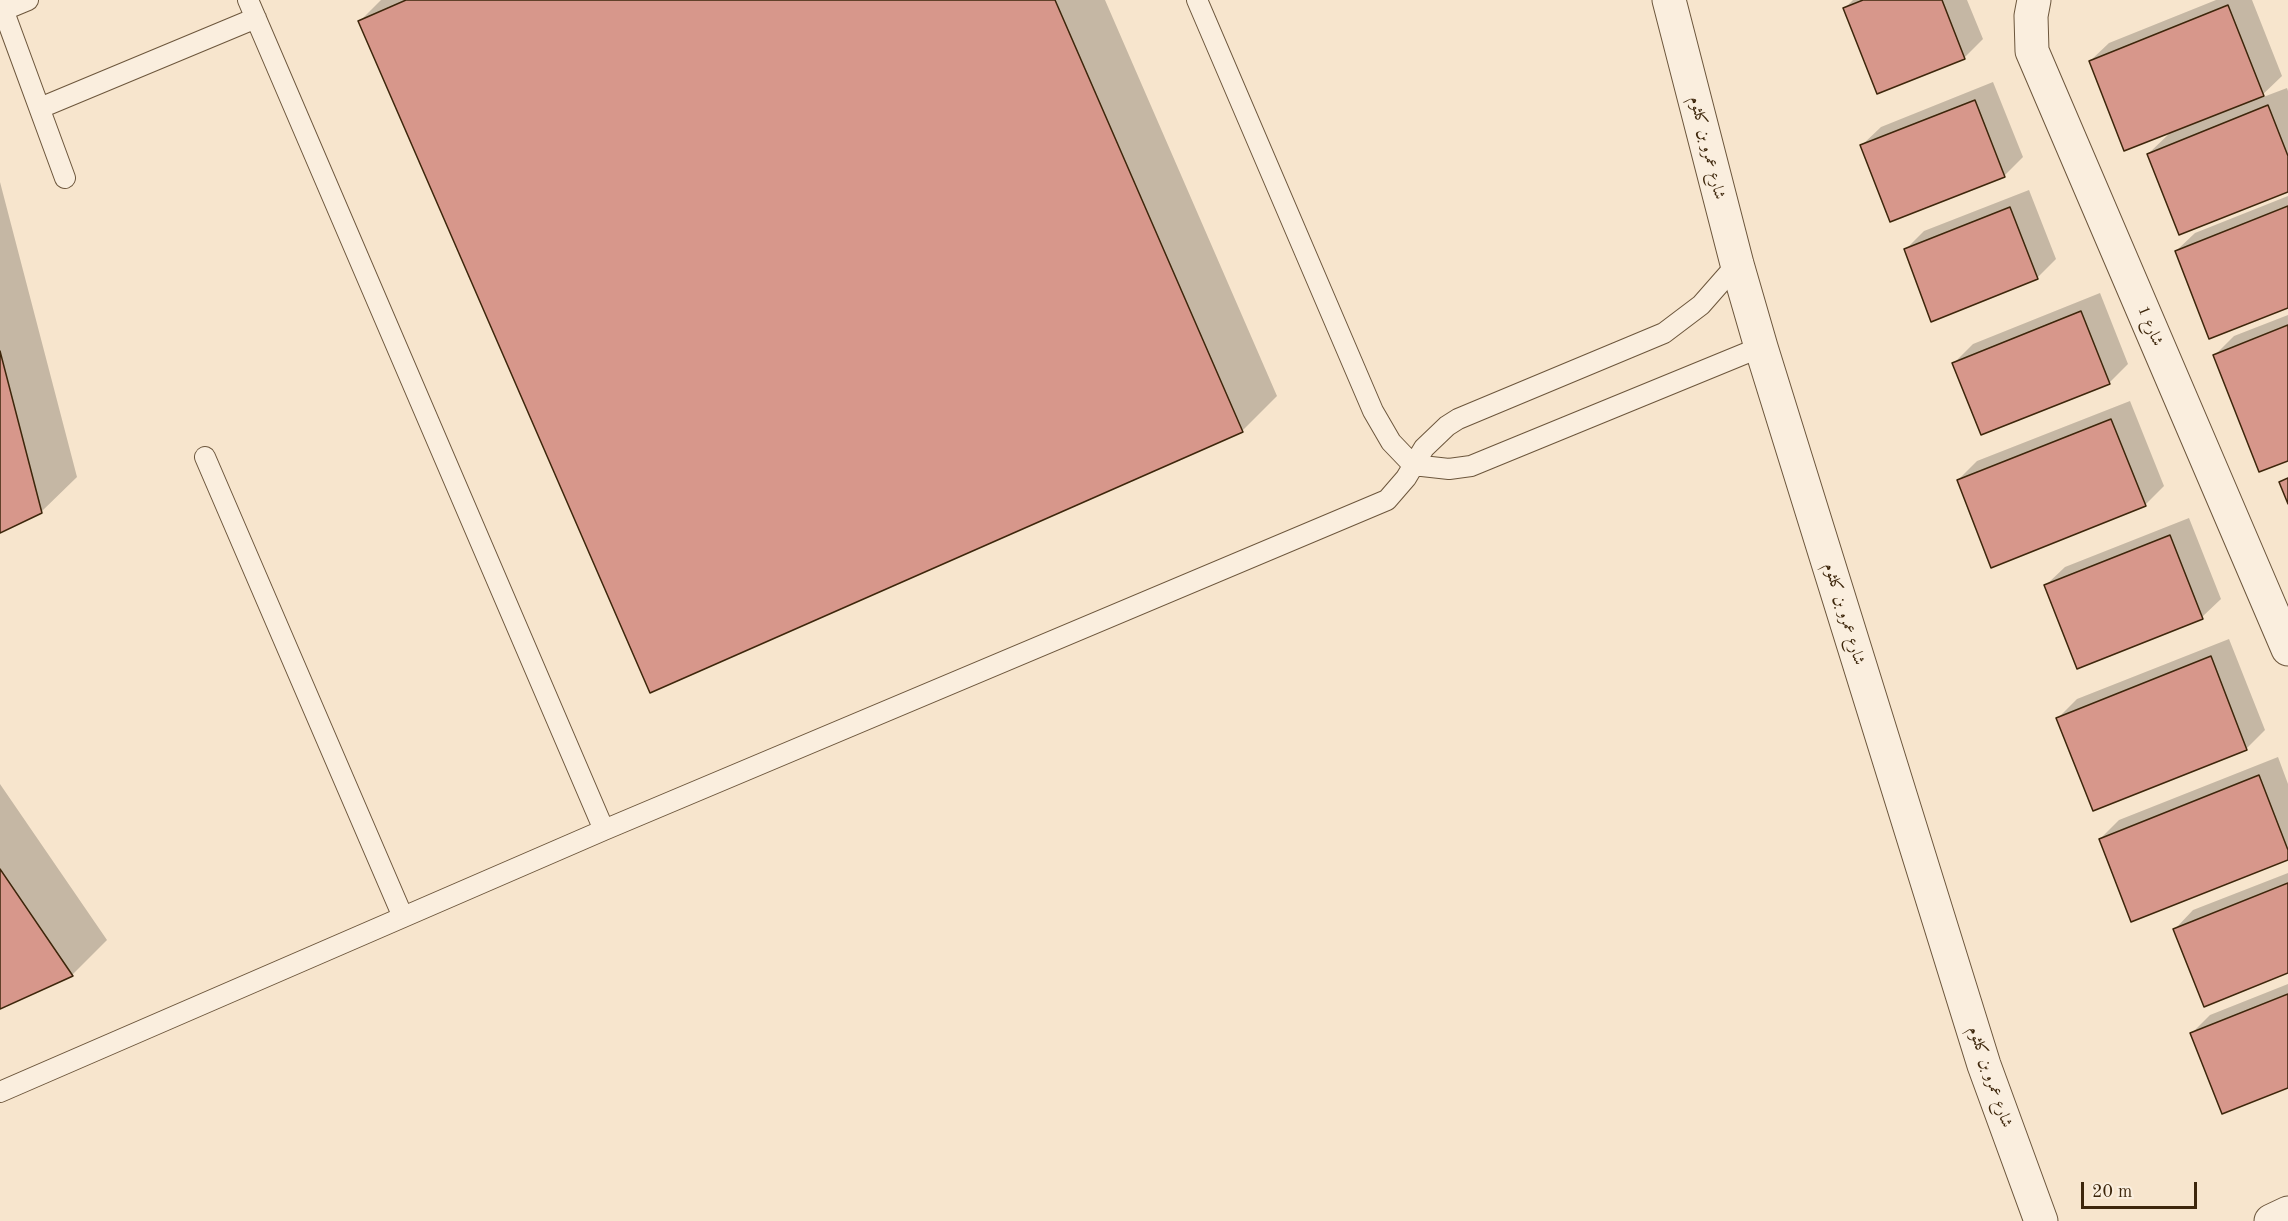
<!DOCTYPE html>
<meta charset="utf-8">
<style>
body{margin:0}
#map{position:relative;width:2288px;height:1221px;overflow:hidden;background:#f7e5cd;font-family:"Old Standard TT",serif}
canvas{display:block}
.scale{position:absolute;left:2081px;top:1182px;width:116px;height:27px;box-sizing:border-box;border:3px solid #3d260b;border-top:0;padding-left:8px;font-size:18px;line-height:21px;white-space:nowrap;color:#3d260b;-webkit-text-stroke:4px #faeede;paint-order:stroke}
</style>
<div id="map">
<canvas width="2288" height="1221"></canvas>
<div class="scale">20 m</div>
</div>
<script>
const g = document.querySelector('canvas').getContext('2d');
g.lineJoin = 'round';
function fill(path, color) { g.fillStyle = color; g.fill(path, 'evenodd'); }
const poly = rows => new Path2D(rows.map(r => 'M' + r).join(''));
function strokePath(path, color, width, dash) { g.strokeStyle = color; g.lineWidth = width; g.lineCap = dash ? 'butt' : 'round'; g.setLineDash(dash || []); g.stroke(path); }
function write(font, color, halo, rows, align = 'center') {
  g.font = font + ' "Old Standard TT",Amiri,serif'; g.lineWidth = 5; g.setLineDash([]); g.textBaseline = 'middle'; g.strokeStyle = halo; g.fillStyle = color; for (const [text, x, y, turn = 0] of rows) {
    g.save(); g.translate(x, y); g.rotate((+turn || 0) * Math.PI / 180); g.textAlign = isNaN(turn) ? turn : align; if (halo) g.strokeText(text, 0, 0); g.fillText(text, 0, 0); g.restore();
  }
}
fill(poly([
 [381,0,1105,0,1277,396,1242,431,359,22],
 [1853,0,1967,0,1983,39,1964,58,1845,8],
 [2216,0,2252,0,2282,76,2258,99,2287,88,2288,91,2288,190,2148,154,2172,131,2090,61,2109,43],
 [1993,82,2023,157,2004,176,1862,145,1881,127],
 [0,182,77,477,41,512,0,531],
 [2029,190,2056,259,2037,278,1905,250,1924,231],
 [2288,196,2288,306,2176,251,2195,233],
 [2100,293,2128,364,2109,383,1954,363,1973,344],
 [2288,315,2288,459,2215,355,2234,336],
 [2130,401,2164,486,2145,505,1958,480,1977,461],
 [2189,518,2221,599,2202,617,2046,585,2065,567],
 [2229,639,2265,730,2246,749,2058,718,2077,699],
 [2278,757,2288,784,2288,859,2100,839,2119,820],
 [0,784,107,940,72,975,0,1007],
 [2288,873,2288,972,2175,929,2193,910],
 [2288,984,2288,1087,2192,1033,2210,1015]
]), '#0003');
const building = poly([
 [406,0,1055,0,1243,432,650,693,358,21,406,0],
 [1863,0,1942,0,1965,59,1877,94,1843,8,1863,0],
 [2228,5,2264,96,2124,151,2089,61,2228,5],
 [1975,100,2005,177,1890,222,1860,145,1975,100],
 [2268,105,2288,156,2288,192,2179,235,2147,154,2268,105],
 [2288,206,2288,308,2209,339,2175,251,2288,206],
 [2010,207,2038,279,1931,322,1904,249,2010,207],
 [2081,311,2110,384,1981,435,1952,363,2081,311],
 [2288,325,2288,461,2259,472,2213,355,2288,325],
 [0,351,42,513,0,533,0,351],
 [2111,419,2146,506,1991,568,1957,480,2111,419],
 [2288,478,2288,504,2279,482,2288,478],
 [2170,535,2203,619,2077,669,2044,585,2170,535],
 [2211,656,2247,750,2093,811,2056,718,2211,656],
 [2259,775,2288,850,2288,860,2131,922,2099,839,2259,775],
 [0,869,73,976,0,1009,0,869],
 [2288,883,2288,973,2204,1007,2173,929,2288,883],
 [2288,994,2288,1088,2222,1114,2190,1033,2288,994]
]);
fill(building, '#d7978b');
strokePath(building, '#3d260b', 1.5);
const service = poly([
 [248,0,604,830],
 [1197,0,1373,411,1391,442,1413,465,1449,469,1471,466,1761,347],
 [0,1,65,178],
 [4,10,28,0],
 [40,108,256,18],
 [205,457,403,917],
 [0,1092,604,830,1387,500,1406,478,1424,448,1447,426,1458,419,1664,333,1701,305,1737,264]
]);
const minor = poly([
 [2034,0,2031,16,2032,51,2288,649],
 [2271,1221,2288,1213]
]);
const tertiary = poly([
 [1669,0,1737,264,1761,347,1984,1065,2041,1221]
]);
strokePath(service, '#6c563c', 22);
strokePath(minor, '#6c563c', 35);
strokePath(tertiary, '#6c563c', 35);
strokePath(service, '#faeede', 20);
strokePath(minor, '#faeede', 33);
strokePath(tertiary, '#faeede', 33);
write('16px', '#3d260b', '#faeede', [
 ["شارع عمرو بن كلثوم",1707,148,76],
 ["شارع 1",2150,326,67],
 ["شارع عمرو بن كلثوم",1844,614,73],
 ["شارع عمرو بن كلثوم",1990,1077,71]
]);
</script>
